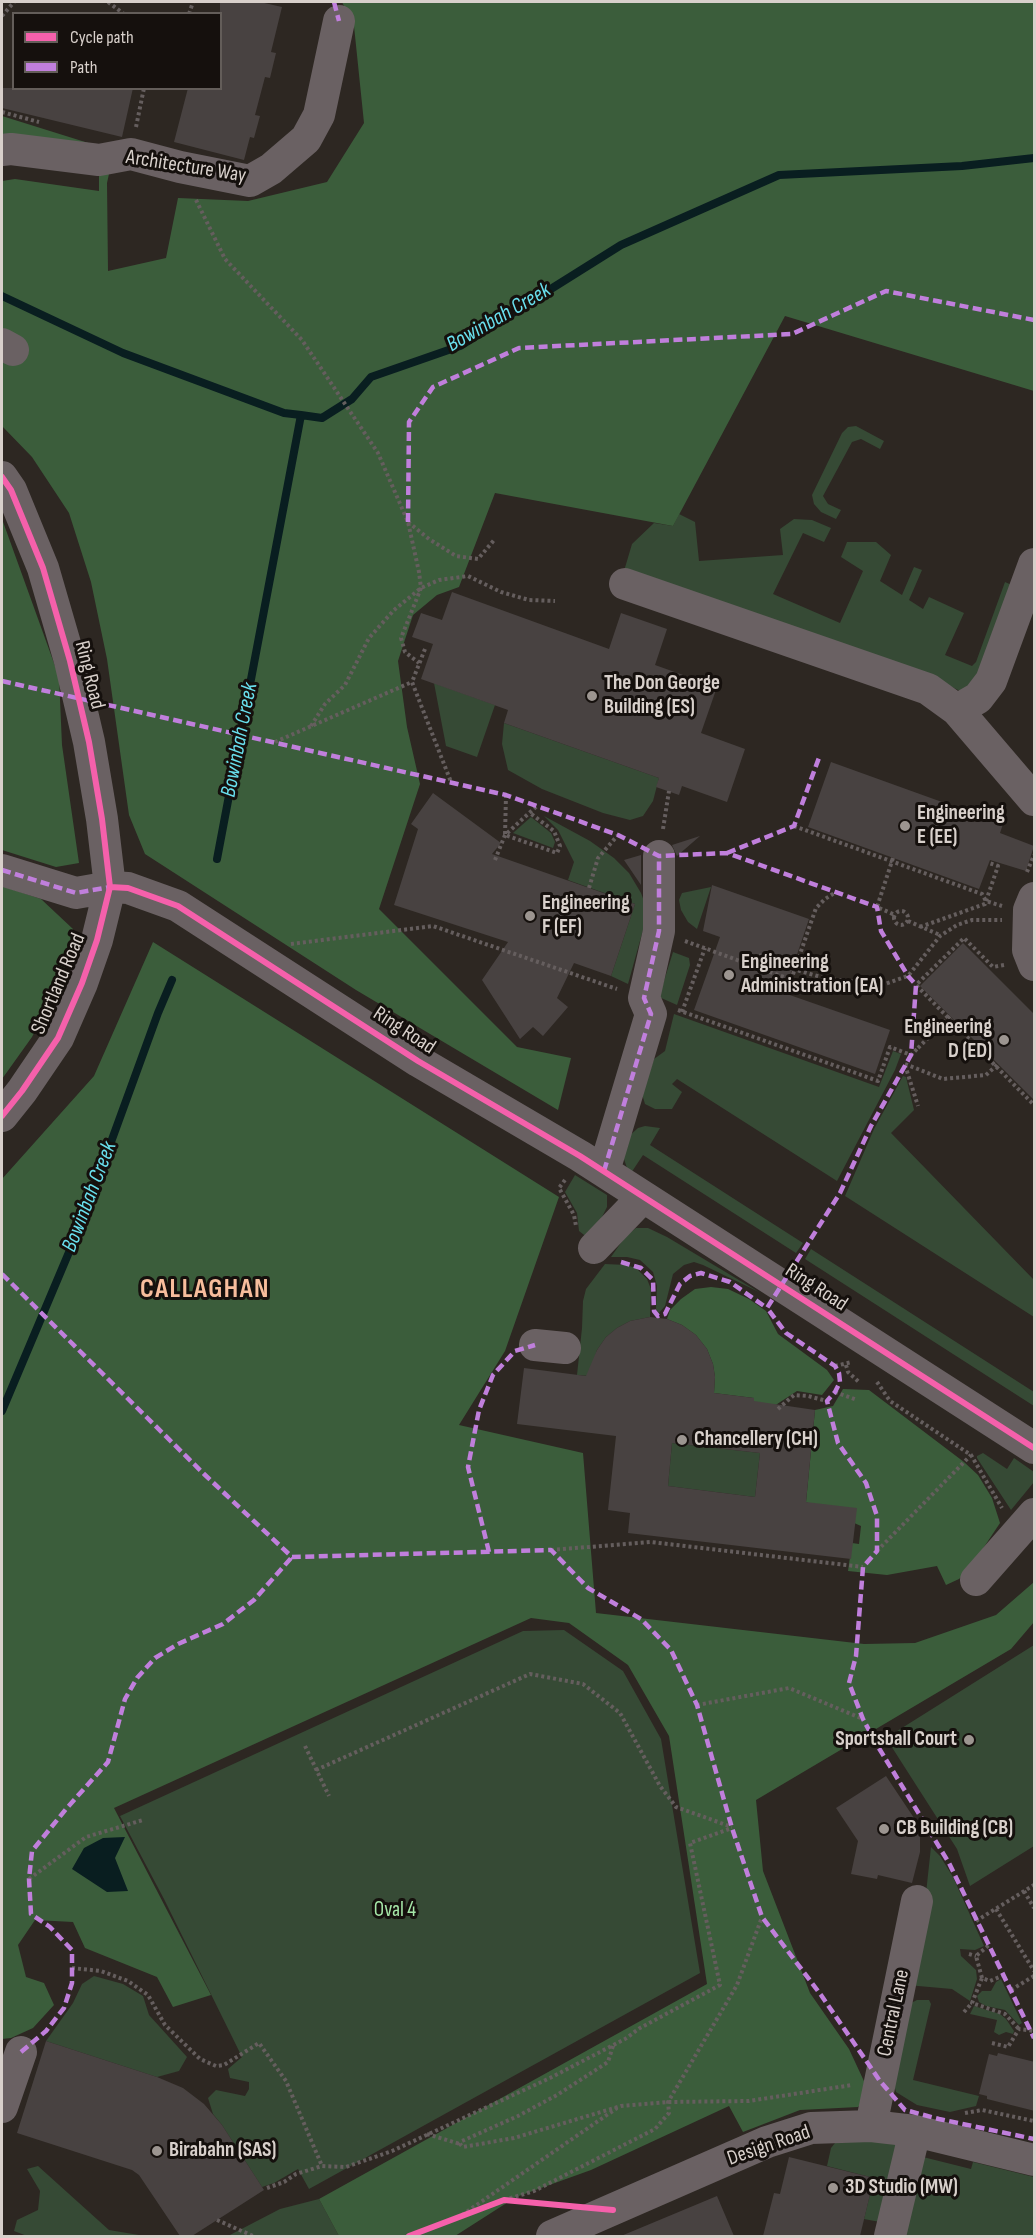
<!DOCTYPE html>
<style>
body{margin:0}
#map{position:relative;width:1036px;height:2238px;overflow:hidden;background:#2d2722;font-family:"Sofia Sans Condensed",sans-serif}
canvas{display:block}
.frame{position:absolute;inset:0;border:3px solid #d8d0cb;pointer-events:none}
.legend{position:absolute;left:12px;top:12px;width:210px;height:78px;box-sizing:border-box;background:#15100d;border:2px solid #635d59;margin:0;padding:8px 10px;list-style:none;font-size:18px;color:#d8d0cb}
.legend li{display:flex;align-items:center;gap:12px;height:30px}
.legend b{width:30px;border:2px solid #635d59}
</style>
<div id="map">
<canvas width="1036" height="2238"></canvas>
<div class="frame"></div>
<ul class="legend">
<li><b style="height:8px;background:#f560ab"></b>Cycle path</li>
<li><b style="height:8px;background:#c07fdc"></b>Path</li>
</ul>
</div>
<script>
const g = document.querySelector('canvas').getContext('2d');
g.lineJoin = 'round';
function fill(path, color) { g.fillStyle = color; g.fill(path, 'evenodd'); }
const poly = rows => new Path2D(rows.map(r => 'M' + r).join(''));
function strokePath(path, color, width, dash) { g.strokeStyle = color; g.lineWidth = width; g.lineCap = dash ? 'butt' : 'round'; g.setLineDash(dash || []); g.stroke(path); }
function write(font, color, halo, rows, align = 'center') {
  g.font = font + ' "Sofia Sans Condensed",sans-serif'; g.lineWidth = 6; g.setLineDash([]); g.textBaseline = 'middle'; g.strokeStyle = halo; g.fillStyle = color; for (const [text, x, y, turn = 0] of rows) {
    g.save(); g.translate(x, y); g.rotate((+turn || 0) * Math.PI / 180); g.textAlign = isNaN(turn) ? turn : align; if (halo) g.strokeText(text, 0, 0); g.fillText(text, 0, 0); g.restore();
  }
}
fill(poly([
 [856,426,884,441,880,449,861,439,852,442,823,496,828,504,841,510,836,519,821,512,814,504,812,495,842,433,848,427],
 [679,514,695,522,699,561,783,555,780,529,794,519,812,520,831,528,824,542,803,533,773,594,840,623,863,571,841,557,847,542,876,542,891,555,880,581,902,595,914,567,922,570,909,600,923,609,929,597,964,613,945,655,972,666,976,662,1005,582,1016,587,981,679,960,691,948,685,624,571,632,544,654,523,673,526],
 [434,683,495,705,477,757,446,746],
 [504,723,659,778,653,801,643,816,630,820,603,813,542,789,508,770,502,744],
 [544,816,590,841,614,858,629,873,641,893,648,912,628,984,611,976,635,904,568,880,574,862,558,830],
 [531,817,551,833,555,842,553,848,513,833],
 [711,887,697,929,688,922,681,910,679,900,682,893],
 [673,952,689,958,690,965,677,1005,659,997],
 [674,1014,879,1087,893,1051,901,1054,895,1070,837,1181,677,1079,672,1084,682,1092,672,1109,655,1109,645,1104,642,1094,654,1059,665,1051],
 [903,1076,906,1077,914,1110,891,1133,1034,1280,1034,1317,845,1196,874,1129],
 [645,1126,660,1128,650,1145,803,1243,796,1253,643,1155,631,1173,627,1168,623,1156,628,1137,638,1128],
 [575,1175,607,1195,607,1207,599,1223,588,1238,579,1231,577,1213,565,1192],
 [636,1228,648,1228,667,1237,759,1292,703,1265,694,1262,684,1265,673,1274,665,1306,659,1313,656,1309,657,1286,653,1272,640,1260,627,1257,611,1257,625,1237],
 [811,1249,1034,1392,1034,1406,805,1259],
 [605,1264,626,1265,636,1268,647,1279,651,1289,650,1317,630,1321,617,1328,606,1337,597,1350,589,1376,577,1375,582,1328,583,1301,586,1289],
 [672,1443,760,1453,755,1497,668,1486],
 [983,1453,1007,1469,1014,1458,1034,1472,1034,1482,1011,1510,977,1458,977,1456],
 [564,1630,623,1671,661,1739,700,1973,309,2189,298,2169,274,2183,262,2187,222,2125,213,2114,208,2098,216,2090,245,2096,249,2089,249,2082,230,2078,228,2069,242,2057,164,1899,120,1816,523,1631],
 [1034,1645,1034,1846,970,1886,957,1849,886,1738],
 [931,1847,940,1856,953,1877,984,1946,975,1950,960,1949,961,1956,976,1970,977,1979,970,2001,952,1989,907,1985,924,1912],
 [94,1976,123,1984,143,1996,149,2015,187,2057,179,2071,157,2077,46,2041,73,2003,82,1984],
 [1001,1979,1022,2023,1019,2025,1005,2010,986,2006,979,2002,977,1996,982,1991,991,1991,996,1982],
 [917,2000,929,2000,931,2004,913,2080,979,2096,976,2106,950,2112,917,2105,896,2092,892,2078,907,2005],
 [974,2006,1000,2014,1006,2019,1014,2031,1013,2034,1006,2032,999,2035,994,2032,997,2020,970,2014],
 [844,2139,897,2143,880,2222,864,2219,874,2178,827,2166,831,2148,835,2143],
 [919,2156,971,2169,973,2162,1034,2177,1034,2236,899,2236],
 [38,2166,109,2230,145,2236,27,2236,14,2231,17,2220,38,2210,40,2191,27,2169],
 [319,2199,339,2236,228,2236,280,2209]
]), '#364a35');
fill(poly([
 [342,2,1034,2,1034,391,785,316,673,526,495,493,459,587,437,595,413,615,398,661,407,727,420,784,379,909,517,1047,571,1058,558,1110,356,990,145,854,129,815,107,659,91,582,69,513,32,457,2,426,2,181,15,179,99,191,99,160,2,150,2,116,114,151,107,183,108,271,166,258,178,198,248,201,327,182,364,123,354,26],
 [2,519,59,677,62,745,79,863,56,867,2,850],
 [2,886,41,899,73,929,64,974,32,1037,2,1079],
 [153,942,559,1197,505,1351,459,1425,583,1453,596,1613,864,1644,915,1643,996,1615,1034,1582,1034,1622,1011,1649,756,1800,763,1871,810,1993,849,2049,870,2094,858,2107,800,2110,743,2132,729,2106,591,2170,516,2197,455,2236,339,2236,319,2199,707,1984,669,1736,628,1665,569,1623,531,1618,114,1808,211,1995,173,2007,157,1977,85,1948,73,1922,35,1920,18,1945,26,1977,44,1983,54,2005,33,2028,11,2038,2,2039,2,1179,94,1076],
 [711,1287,728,1289,749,1299,766,1311,778,1334,827,1370,834,1380,822,1395,797,1391,768,1410,753,1407,754,1398,714,1393,715,1377,713,1364,707,1349,696,1335,682,1325,667,1319,670,1310,681,1299,695,1289],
 [843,1389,869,1390,964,1462,978,1475,992,1498,1000,1523,968,1571,959,1579,946,1585,937,1566,887,1575,848,1571,852,1543,859,1544,861,1526,806,1502,815,1410,833,1406]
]), '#3b5d3b');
fill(poly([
 [125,1837,115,1858,128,1891,107,1892,72,1869,84,1848,103,1838]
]), '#091e20');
strokePath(poly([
 [2,296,123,353,284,413,301,415],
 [217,859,301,415,322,418,352,399,371,377,460,346,621,245,779,175,962,166,1034,158],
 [2,1411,83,1219,158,1013,172,980]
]), '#091e20', 8);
fill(poly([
 [220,2,260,2,282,7,271,52,276,53,270,78,265,77,255,115,260,116,254,138,250,137,244,160,174,142,188,88,220,88],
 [2,88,133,88,122,137,2,108],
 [452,592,609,649,621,613,667,629,655,665,717,687,701,733,745,749,727,802,682,786,679,795,656,787,659,778,504,723,508,710,421,679,433,644,412,637,421,613,442,620],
 [831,762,1003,824,1000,833,1034,846,1026,871,990,860,979,889,808,827],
 [433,793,501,843,492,854,635,904,611,976,574,963,557,998,568,1007,543,1036,533,1027,520,1039,482,980,508,942,394,905,418,829,411,824],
 [700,836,677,856,672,845],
 [641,855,641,885,624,860],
 [712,885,809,919,784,993,890,1030,875,1074,694,1010,720,937,703,931],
 [963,943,1035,1015,1035,1101,920,986],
 [650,1317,667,1319,682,1325,696,1335,707,1349,713,1364,715,1377,714,1393,754,1398,754,1401,815,1410,806,1502,857,1508,851,1559,628,1533,630,1513,608,1510,616,1436,517,1424,524,1368,586,1376,597,1350,606,1337,617,1328,630,1321],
 [672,1443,760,1453,755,1497,668,1486],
 [886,1776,916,1821,920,1836,920,1852,912,1883,878,1875,877,1879,851,1874,858,1841,836,1808],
 [46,2041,157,2077,183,2088,204,2104,222,2125,264,2190,192,2236,180,2236,139,2175,132,2170,17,2133],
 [998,2053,1035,2062,1035,2111,987,2099,987,2096,979,2094,989,2054,997,2056],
 [789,2157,874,2178,860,2236,763,2236,774,2193,780,2194],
 [717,2196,734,2236,621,2236]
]), '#484241');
strokePath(poly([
 [108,2,124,14],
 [189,14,193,2],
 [2,16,14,2],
 [2,112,39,122],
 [136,127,144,88],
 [196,200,225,259,302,340,378,453,408,522,419,572,421,588,401,638,405,652,419,663],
 [408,522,429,539,456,556,478,559,495,539],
 [425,649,412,682,451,782],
 [311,726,325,704,345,685,369,638,394,610,421,588,439,580,468,576,501,592,529,600,555,601],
 [275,742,412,682],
 [506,795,505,835,557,853,560,846,554,831,530,813],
 [794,826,982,894,986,901,1002,906],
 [663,829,669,791],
 [893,858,877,907,895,915],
 [495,860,505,835,538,805],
 [1027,872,1034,855],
 [589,888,598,858,618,835],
 '894 918a7 7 0 1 1 14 0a7 7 0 1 1-14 0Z',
 [908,921,940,935],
 [920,927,985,904,998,866,989,863],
 [685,941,803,984,826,988,885,984,908,976,940,936,957,925,972,920,1002,920],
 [291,944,433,926,617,989],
 [1004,965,993,967,964,938,916,985,1034,1105],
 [791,980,816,908,825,899,836,892],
 [678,1010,878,1081,890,1047,911,1055,918,1048],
 [682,1012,705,948],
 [905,1064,943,1079,986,1075],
 [905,1065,918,1106],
 [565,1180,559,1188,574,1215,576,1226],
 [846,1365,848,1372,859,1382],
 [835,1366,852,1362],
 [877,1382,890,1401,971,1455,1002,1508],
 [835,1392,857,1400],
 [778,1409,794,1395,808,1396,827,1401],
 [551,1550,651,1542,863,1567],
 [877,1551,971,1455],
 [697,1705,789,1688,863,1719],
 [305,1746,329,1796],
 [316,1770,530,1674,583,1684,620,1713,660,1786,676,1807,732,1827],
 [29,1879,86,1837,143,1820],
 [1024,1891,1034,1908],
 [996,1909,1034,1971],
 [976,1921,1034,1885],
 [969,1954,976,1956],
 [72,1968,101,1971,128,1981,148,1995,165,2025,200,2059,216,2066,224,2065,259,2043,286,2081,322,2166],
 [1004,1975,990,1981,982,1978,972,2003,1005,2014,1019,2029],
 [982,1978,976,1956,989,1945],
 [1011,1990,1034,1976],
 [964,2012,972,2003],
 [992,2043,1008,2047,1019,2029,1034,2031],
 [613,2046,608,2062,557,2095,518,2116,462,2141,460,2144,463,2147,514,2138,621,2106,668,2102,749,2101,852,2085],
 [965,2113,982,2110,1034,2121],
 [427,2134,460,2144],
 [267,2188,284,2182,296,2174,322,2166,346,2167,392,2151,550,2078,625,2039,640,2028,720,1985,690,1843,732,1828],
 [504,2200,534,2191,655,2129,669,2113,668,2102,737,1985,762,1917],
 [462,2215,617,2108],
 [217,2220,253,2236]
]), '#655e5e', 4, [3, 3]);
strokePath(poly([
 [2,150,11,149,99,160,131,154,180,167,250,181,271,169,306,139,319,115,339,21],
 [2,344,13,350],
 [2,477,11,490,43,568,70,661,89,742,102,819,110,887,97,940,82,983,58,1038,22,1091,2,1116],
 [625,584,928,689,957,710,1034,800],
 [957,710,978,698,991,681,1034,564],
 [2,870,76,893,110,887,128,888,178,906,418,1061,580,1156,1034,1448],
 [1034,898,1029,910,1028,950,1034,965],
 [604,1171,651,1014,644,998,659,931,659,856],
 [594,1248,643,1197],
 [535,1345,565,1348],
 [976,1580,1034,1514],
 [2,2107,21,2052],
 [871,2126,917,1901],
 [552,2236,767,2142,811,2128,871,2126,915,2131,1034,2160],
 [890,2236,915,2131]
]), '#6a6163', 32);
strokePath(poly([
 [759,955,793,969,828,979,885,984],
 [918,1048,950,1016],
 [986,1075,998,1064]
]), '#655e5e', 4, [3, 3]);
strokePath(poly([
 [334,2,339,21],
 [408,522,409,422,433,387,519,348,792,334,886,291,1034,320],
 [2,681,506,795,618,835,659,856,727,853,877,907,881,931,908,976,916,985,911,1055,871,1126,840,1193,767,1308,786,1333,835,1366,839,1373,840,1382,835,1392,827,1401,838,1443,866,1483,877,1516,877,1551,863,1567,856,1656,849,1683,863,1719,877,1745,949,1863,1034,2038],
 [727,853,794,826,820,755],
 [2,870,76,893,110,887],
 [604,1171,651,1014,644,998,659,931,659,856],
 [621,1262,641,1268,653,1280,654,1311,658,1316,665,1314,680,1284,690,1276,701,1273,730,1282,767,1308],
 [2,1274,204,1474,292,1557,551,1550,588,1588,641,1619,671,1650,697,1705,732,1828,762,1917,821,1995,880,2081,905,2110,939,2119,1034,2139],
 [489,1552,468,1467,479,1410,493,1375,515,1351,535,1345],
 [21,2052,46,2031,64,2008,72,1983,72,1950,50,1927,31,1914,29,1879,32,1851,66,1809,108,1762,125,1699,137,1678,155,1658,178,1644,223,1624,254,1600,292,1557]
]), '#c07fdc', 4.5, [9, 4.5]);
strokePath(poly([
 [2,477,11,490,43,568,70,661,89,742,102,819,110,887,97,940,82,983,58,1038,22,1091,2,1116],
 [110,887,128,888,178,906,418,1061,580,1156,1034,1448],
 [409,2236,504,2200,613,2210]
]), '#f560ab', 6);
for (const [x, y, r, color] of [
 [592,696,6,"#9c9590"],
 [905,826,6,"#9c9590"],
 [530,916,6,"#9c9590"],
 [729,975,6,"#9c9590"],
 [1004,1040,6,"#9c9590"],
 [682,1440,6,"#9c9590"],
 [969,1740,6,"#9c9590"],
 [884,1829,6,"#9c9590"],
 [157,2151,6,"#9c9590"],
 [833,2188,6,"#9c9590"]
]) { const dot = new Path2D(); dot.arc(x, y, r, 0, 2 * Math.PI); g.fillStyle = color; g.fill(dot); strokePath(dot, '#15100d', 2); }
write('21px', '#d8d0cb', '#15100d', [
 ["Architecture Way",186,167,9],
 ["Ring Road",89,675,76],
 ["Shortland Road",59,984,-67],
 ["Ring Road",404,1031,33],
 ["Ring Road",816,1288,33],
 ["Central Lane",894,2013,-78],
 ["Design Road",769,2146,-19]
]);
write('bold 21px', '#d8d0cb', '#15100d', [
 ["The Don George",604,684],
 ["Building (ES)",604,708],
 ["Engineering",917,814],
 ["E (EE)",917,838],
 ["Engineering",542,904],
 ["F (EF)",542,928],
 ["Engineering",741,963],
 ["Administration (EA)",741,987],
 ["Engineering",992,1028,"right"],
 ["D (ED)",992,1052,"right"],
 ["Chancellery (CH)",694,1440],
 ["Sportsball Court",957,1740,"right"],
 ["CB Building (CB)",896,1829],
 ["Birabahn (SAS)",169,2151],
 ["3D Studio (MW)",845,2188]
], 'left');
write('21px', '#a6e7a8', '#15100d', [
 ["Oval 4",395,1911]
]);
write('italic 22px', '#69dfed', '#15100d', [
 ["Bowinbah Creek",499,318,-30],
 ["Bowinbah Creek",240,740,-79],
 ["Bowinbah Creek",90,1197,-69]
]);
g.letterSpacing = '1.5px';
write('bold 27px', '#f7bd9c', '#15100d', [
 ["CALLAGHAN",205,1290]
]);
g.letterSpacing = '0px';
</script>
